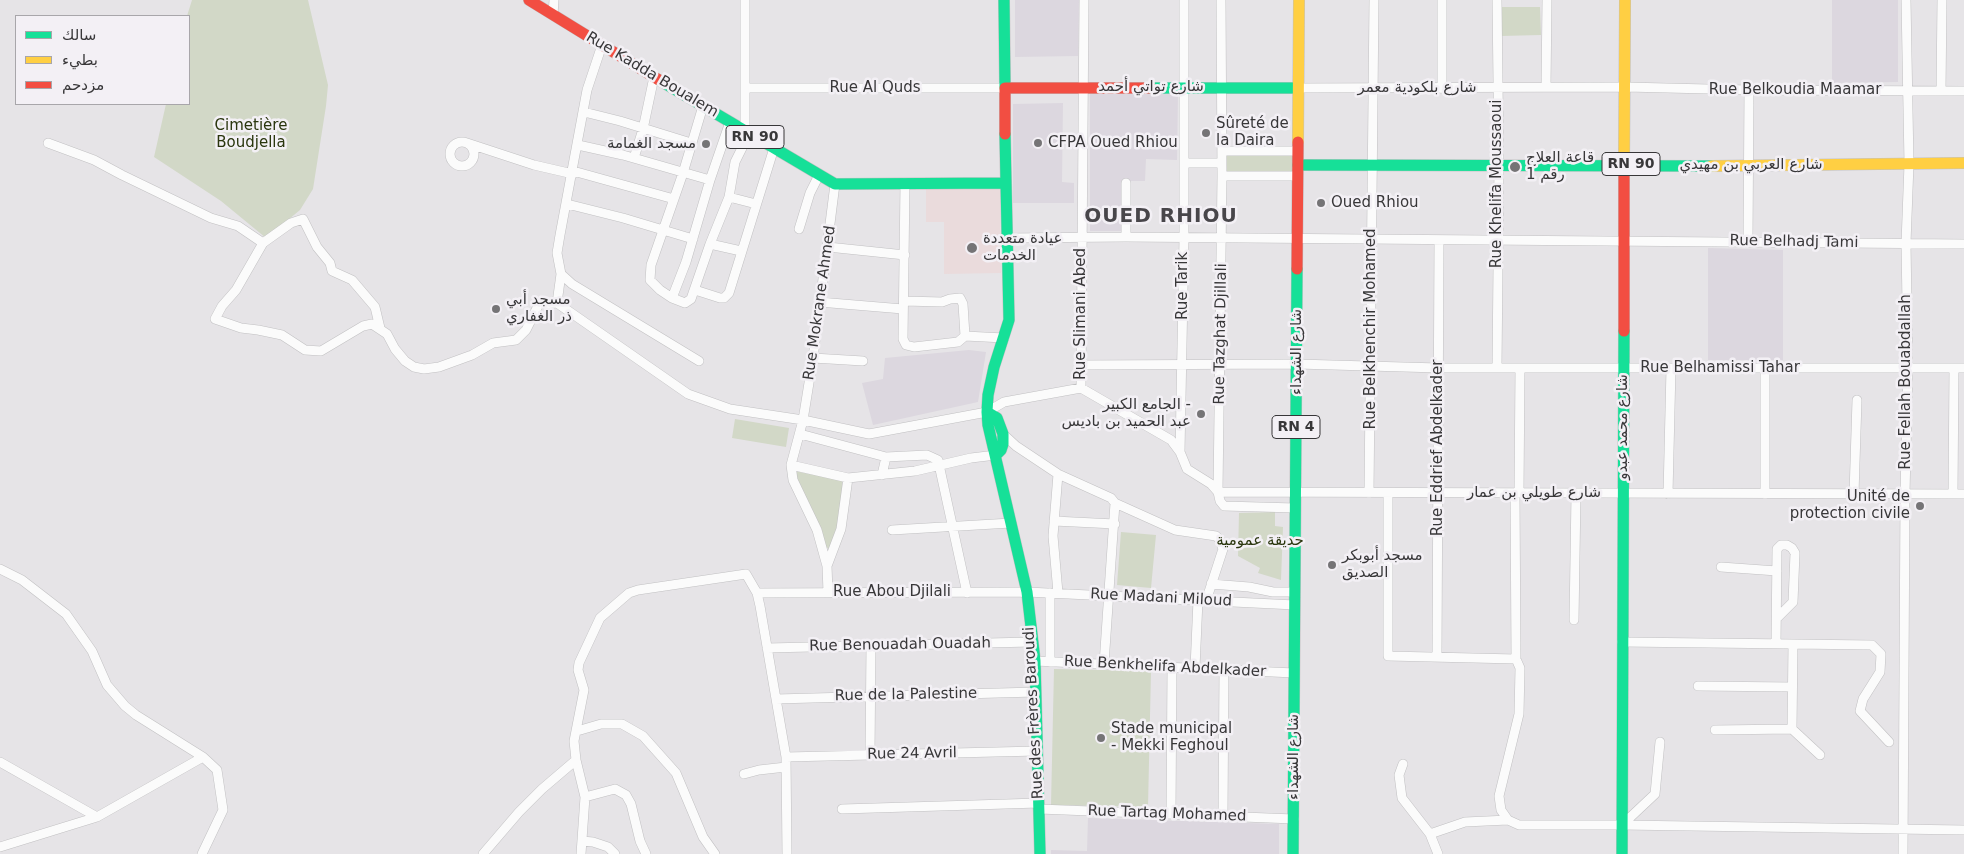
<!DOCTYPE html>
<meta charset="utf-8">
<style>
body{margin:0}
#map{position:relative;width:1964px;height:854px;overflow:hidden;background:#e6e4e7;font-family:"DejaVu Sans","Noto Sans Arabic",sans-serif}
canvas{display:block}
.legend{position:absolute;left:15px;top:15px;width:175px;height:90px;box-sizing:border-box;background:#f3f0f5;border:1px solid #a8a6aa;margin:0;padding:6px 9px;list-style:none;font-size:15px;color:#383739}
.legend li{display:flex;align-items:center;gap:10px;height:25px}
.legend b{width:25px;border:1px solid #a8a6aa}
</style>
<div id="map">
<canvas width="1964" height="854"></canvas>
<ul class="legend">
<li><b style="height:6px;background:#16e098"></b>سالك</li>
<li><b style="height:6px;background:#ffcf43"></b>بطيء</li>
<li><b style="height:6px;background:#f24e42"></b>مزدحم</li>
</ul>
</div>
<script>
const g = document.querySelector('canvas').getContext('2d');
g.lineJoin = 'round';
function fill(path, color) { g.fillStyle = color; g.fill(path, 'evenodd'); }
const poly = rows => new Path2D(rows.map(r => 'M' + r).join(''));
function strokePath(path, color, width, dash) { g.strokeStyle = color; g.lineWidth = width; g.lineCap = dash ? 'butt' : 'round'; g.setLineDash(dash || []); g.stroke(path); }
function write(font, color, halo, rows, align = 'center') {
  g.font = font + ' "DejaVu Sans","Noto Sans Arabic",sans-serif'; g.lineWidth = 5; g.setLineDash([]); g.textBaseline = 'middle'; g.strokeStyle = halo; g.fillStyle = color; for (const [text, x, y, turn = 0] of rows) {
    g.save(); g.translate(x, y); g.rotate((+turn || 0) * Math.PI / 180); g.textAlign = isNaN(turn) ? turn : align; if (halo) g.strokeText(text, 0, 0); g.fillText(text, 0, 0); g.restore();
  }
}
fill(poly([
 [1015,0,1079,0,1078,56,1015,57],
 [1832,0,1898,0,1898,82,1832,83],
 [1090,93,1178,94,1177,160,1146,159,1145,181,1122,181,1121,231,1090,231],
 [1063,103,1062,182,1074,183,1074,203,1013,203,1013,104],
 [1708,248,1783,250,1783,360,1708,360],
 [969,350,986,352,978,402,873,425,862,383,883,379,885,358],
 [1088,818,1279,824,1279,854,1051,854,1051,850,1087,851]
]), '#dcd7df');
fill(poly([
 [1000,188,1001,273,944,274,944,222,926,222,926,189]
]), '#eadbdc');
fill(poly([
 [192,0,308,0,328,85,326,106,313,189,300,210,266,238,221,201,154,157,166,104,189,104,189,16,187,16],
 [1502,7,1540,7,1541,35,1501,36],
 [1226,155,1292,155,1292,172,1226,172],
 [735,419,789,428,786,447,732,438],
 [795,471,846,481,838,530,830,550,824,545,797,482],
 [1275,512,1275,526,1283,527,1281,580,1258,573,1260,568,1238,556,1239,513],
 [1121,532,1156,535,1151,588,1117,585],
 [1054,669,1151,671,1148,807,1051,805]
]), '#d2d8c7');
const street = poly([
 [745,0,745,132],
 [1442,0,1442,89],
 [1497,0,1499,164,1497,368],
 [553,15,554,0],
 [602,45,587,90,560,235,557,253,561,274,572,284,699,361],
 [1546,87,1547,0],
 [745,88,1005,88],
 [1297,88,1626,87,1749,90,1964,91],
 [1941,91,1942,0],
 [703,106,683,173,651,265,650,280,660,290,672,298,685,303,691,299,710,244,729,197,735,162,749,134],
 [584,112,620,121,691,143],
 '450 154a12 12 0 1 1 24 0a12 12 0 1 1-24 0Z',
 [48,143,94,160,122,175,211,218,238,226,263,243,291,223,303,219,317,247,330,263,332,271,352,280,375,307,380,328],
 [467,143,534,165,573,174],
 [578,145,623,155,710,180],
 [1222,151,1298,151],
 [634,158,643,129,654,77],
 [1184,163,1222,163],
 [573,171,674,199],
 [1222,176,1298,176],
 [729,197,756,204],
 [567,204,623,218,693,239],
 [799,229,810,193,819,175],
 [1126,237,1126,183],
 [1007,238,1126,237,1964,244],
 [1748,241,1749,90],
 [263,243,236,290,222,306,215,319,241,328,258,330,282,335,305,350,321,351,363,326,372,324,387,334,395,349,405,361,414,367,424,369,439,367,472,355,493,343,516,340,526,330,539,304,557,303],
 [710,244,741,251],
 [828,247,905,255],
 [695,290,720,298,724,298,729,293,774,148],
 [672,298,686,262,710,180,730,122],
 [904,301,942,302,950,299,960,298,963,304,965,336,958,342,914,347,906,345,903,339,905,183],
 [819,302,903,309],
 [557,303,688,394,730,409,803,420,869,434,987,412,1004,402,1081,388,1171,440,1180,452,1187,469,1211,484,1218,492,1220,501,1224,506,1295,508],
 [557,303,561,274],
 [965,336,1004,338],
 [813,358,863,361],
 [1081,365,1297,364,1439,368,1964,368],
 [1765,368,1765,494],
 [1081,388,1084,0],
 [800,434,886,457,927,455,938,460,967,593],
 [1003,434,1016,446,1058,474,1111,498,1115,503,1175,530,1216,536,1220,540,1223,549,1206,601],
 [1180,452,1184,238,1184,0],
 [791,465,848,478,915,471,971,458,996,455],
 [882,475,886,457],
 [1218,492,1964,494],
 [1218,492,1222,176,1221,0],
 [1369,493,1374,0],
 [1388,493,1388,656,1516,659],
 [1515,493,1516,659,1520,668,1519,714,1499,796,1501,810,1508,820,1519,825,1622,825,1964,830],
 [1519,493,1520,368],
 [1668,494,1671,368],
 [1854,494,1857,400],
 [1953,494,1954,368],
 [1054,521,1115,524],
 [892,530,1011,523],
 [827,566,817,530,793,480,791,465,803,420,813,358,835,184],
 [1721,567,1777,571],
 [0,569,22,580,66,614,92,651,107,685,125,706,136,715,203,757,217,770,223,810,202,854],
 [1211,584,1249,587,1273,592,1295,592],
 [828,592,827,566,841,529,848,478],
 [757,593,1027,592,1295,605],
 [1058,593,1053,536,1058,474],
 [1574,620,1576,494],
 [1622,642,1793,644,1792,729,1820,755],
 [1776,644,1777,549,1781,545,1787,545,1792,548,1795,553,1793,602,1777,618],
 [1793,644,1872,645,1881,654,1880,672,1863,699,1860,711,1889,742],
 [767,648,1032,642],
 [1437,656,1439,240],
 [1035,661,1294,673],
 [1050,662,1050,593],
 [1104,664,1115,503],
 [1195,668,1198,600],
 [1698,686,1792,687],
 [776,699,1036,692],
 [1715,730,1792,729],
 [577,731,601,724,622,724,643,736,676,773,703,837,715,854],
 [870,755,871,645],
 [786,757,1038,751],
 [0,762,97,817],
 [1403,764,1399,775,1402,798,1430,834,1438,854],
 [744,774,759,770,786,767],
 [585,797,615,789,626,795,631,804,640,841,646,854],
 [842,809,1039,803],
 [1039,809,1294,819],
 [1171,814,1172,667],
 [1223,816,1224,669],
 [1622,825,1655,794,1660,742],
 [1430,834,1465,822,1508,820],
 [582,841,593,842,608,847,615,854],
 [0,847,97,817,203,757],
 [483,854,519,812,542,789,576,760],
 [581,854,585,797,576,760,574,741,584,690,578,670,579,663,600,618,629,593,638,590,746,574,757,593,760,606,786,757,787,854],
 [1903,854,1905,494,1908,367,1906,243,1909,164,1906,0]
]);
const fast = poly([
 [1004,0,1005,88],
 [659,80,835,184,1006,183,1005,134],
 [1151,88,1297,88],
 [1298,165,1711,166],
 [1006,183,1009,320,994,367,988,395,987,412,988,425,1027,592,1035,661,1040,854],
 [987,412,997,418,1003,434,1003,444,1001,450,996,455],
 [1293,854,1297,269],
 [1622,854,1624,331]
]);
const slow = poly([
 [1298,142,1299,0],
 [1711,166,1964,163],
 [1624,171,1625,0]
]);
const jam = poly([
 [529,0,659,80],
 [1005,134,1005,88,1151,88],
 [1297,269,1298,142],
 [1624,331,1624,171]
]);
strokePath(street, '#c1c0c2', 10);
strokePath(fast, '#c1c0c2', 12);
strokePath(slow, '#c1c0c2', 12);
strokePath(jam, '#c1c0c2', 12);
strokePath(street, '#fbfbfb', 9);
strokePath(fast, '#16e098', 11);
strokePath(slow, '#ffcf43', 11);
strokePath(jam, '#f24e42', 11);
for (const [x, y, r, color] of [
 [1206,133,5,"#757476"],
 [1038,143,5,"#757476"],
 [706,144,5,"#757476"],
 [1515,167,6,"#757476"],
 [1321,203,5,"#757476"],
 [972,248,6,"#757476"],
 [496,309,5,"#757476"],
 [1201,414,5,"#757476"],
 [1920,506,5,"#757476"],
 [1332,565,5,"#757476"],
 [1101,738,5,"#757476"]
]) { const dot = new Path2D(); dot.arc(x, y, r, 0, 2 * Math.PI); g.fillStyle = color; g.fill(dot); strokePath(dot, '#f3f0f5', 2); }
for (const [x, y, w] of [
 [755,137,58],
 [1631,164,58],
 [1296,427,48]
]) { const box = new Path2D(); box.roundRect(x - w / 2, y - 11.5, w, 23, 4); g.fillStyle = '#f3f0f5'; g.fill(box); strokePath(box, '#383739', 1); }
write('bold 14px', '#383739', null, [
 ["RN 90",755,137],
 ["RN 90",1631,164],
 ["RN 4",1296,427]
]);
write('15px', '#383739', '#f3f0f5', [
 ["Rue Kadda Boualem",652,75,31],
 ["شارع تواتي أحمد",1151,87],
 ["Rue Al Quds",875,88],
 ["شارع بلكودية معمر",1417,88],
 ["Rue Belkoudia Maamar",1795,90],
 ["شارع العربي بن مهيدي",1751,165],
 ["Rue Khelifa Moussaoui",1497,184,-90],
 ["Rue Belhadj Tami",1794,242,1],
 ["Rue Tarik",1183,286,-90],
 ["Rue Mokrane Ahmed",820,303,-82],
 ["Rue Slimani Abed",1081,314,-90],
 ["Rue Belkhenchir Mohamed",1371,329,-90],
 ["Rue Tazghat Djillali",1221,334,-89],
 ["شارع الشهداء",1297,352,-90],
 ["Rue Belhamissi Tahar",1720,368],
 ["Rue Fellah Bouabdallah",1906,382,-90],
 ["شارع محمد عبدو",1623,427,-90],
 ["Rue Eddrief Abdelkader",1438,448,-90],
 ["شارع طويلي بن عمار",1534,493],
 ["Rue Abou Djilali",892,592],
 ["Rue Madani Miloud",1161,598,3],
 ["Rue Benouadah Ouadah",900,645,-1],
 ["Rue Benkhelifa Abdelkader",1165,667,3],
 ["Rue de la Palestine",906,695,-1],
 ["Rue des Frères Baroudi",1034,713,-93],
 ["Rue 24 Avril",912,754,-1],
 ["شارع الشهداء",1294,757,-90],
 ["Rue Tartag Mohamed",1167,814,2]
]);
write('15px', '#383739', '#f3f0f5', [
 ["Sûreté de",1216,124],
 ["la Daira",1216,141],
 ["CFPA Oued Rhiou",1048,143],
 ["مسجد الغمامة",696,144,"right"],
 ["قاعة العلاج",1526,158],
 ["رقم 1",1526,175],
 ["Oued Rhiou",1331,203],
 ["عيادة متعددة",983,239],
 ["الخدمات",983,256],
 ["مسجد أبي",506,300],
 ["ذر الغفاري",506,317],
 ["الجامع الكبير -",1191,405,"right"],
 ["عبد الحميد بن باديس",1191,422,"right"],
 ["Unité de",1910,497,"right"],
 ["protection civile",1910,514,"right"],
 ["مسجد أبوبكر",1342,556],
 ["الصديق",1342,573],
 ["Stade municipal",1111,729],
 ["- Mekki Feghoul",1111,746]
], 'left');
write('15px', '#2a360e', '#f3f0f5', [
 ["Cimetière",251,126],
 ["Boudjella",251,143],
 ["حديقة عمومية",1260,541]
]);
g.letterSpacing = '1px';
write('bold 20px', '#48464a', '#f3f0f5', [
 ["OUED RHIOU",1161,217]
]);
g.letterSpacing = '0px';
</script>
